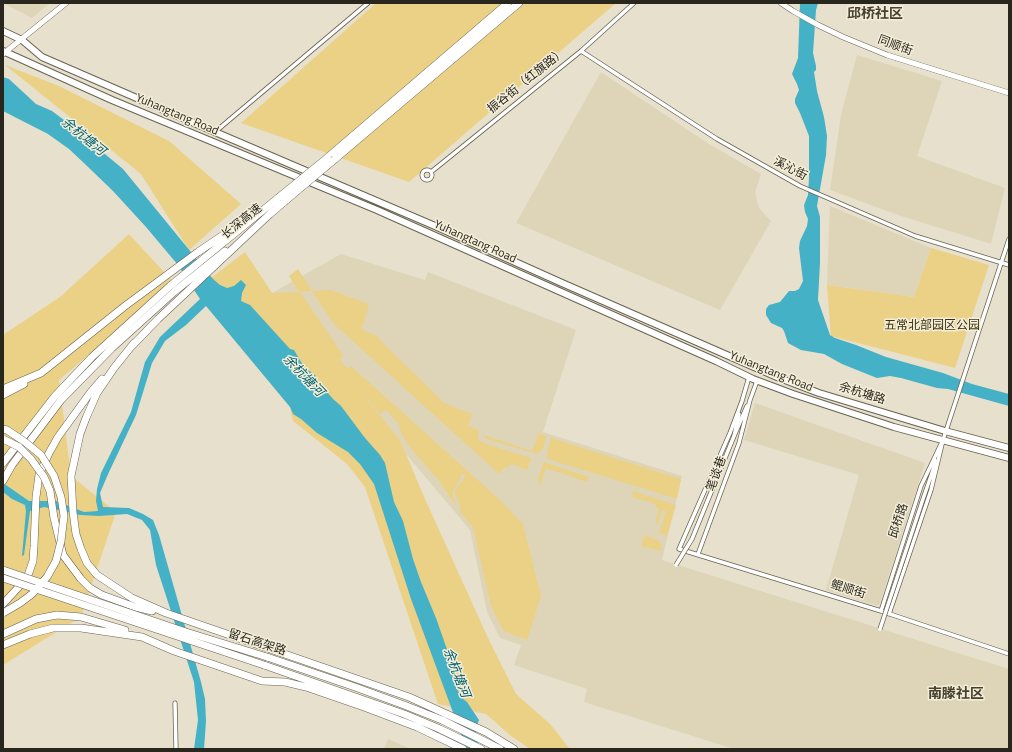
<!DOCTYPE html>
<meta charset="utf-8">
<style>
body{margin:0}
#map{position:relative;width:1012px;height:752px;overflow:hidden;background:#e7e0cc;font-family:"Titillium Web",sans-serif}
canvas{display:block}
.frame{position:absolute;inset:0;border:4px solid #29261e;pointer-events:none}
</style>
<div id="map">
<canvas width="1012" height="752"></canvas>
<div class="frame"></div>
</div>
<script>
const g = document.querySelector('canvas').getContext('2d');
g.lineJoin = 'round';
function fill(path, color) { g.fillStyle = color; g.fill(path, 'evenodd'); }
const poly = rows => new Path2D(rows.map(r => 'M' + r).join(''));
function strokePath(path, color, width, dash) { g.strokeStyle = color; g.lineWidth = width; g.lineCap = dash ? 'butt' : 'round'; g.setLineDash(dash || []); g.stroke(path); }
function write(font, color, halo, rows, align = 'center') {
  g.font = font + ' "Titillium Web","Noto Sans SC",sans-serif'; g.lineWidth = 3; g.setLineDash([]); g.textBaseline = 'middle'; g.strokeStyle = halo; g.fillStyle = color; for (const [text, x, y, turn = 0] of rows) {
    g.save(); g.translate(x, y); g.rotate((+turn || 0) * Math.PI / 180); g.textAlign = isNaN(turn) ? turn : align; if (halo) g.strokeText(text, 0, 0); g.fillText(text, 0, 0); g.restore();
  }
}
fill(poly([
 [3,3,50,3,32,18],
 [857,55,942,81,917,156,1005,188,991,244,898,215,830,190,841,115],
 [601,72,709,144,761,174,755,192,759,208,771,221,720,310,516,223],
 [830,206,931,248,914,297,827,285],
 [341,254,425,280,428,272,576,330,543,432,682,476,662,560,1009,669,1009,749,734,749,584,702,587,689,514,665,521,645,500,638,487,612,470,530,406,454,400,440,321,345,272,293],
 [755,403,925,463,879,606,826,590,859,475,744,440],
 [388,739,411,749,384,749]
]), '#ded5b9');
fill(poly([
 [376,3,616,3,409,182,241,123],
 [5,65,59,86,169,141,241,204,189,250,141,174],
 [129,234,174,283,59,380,71,476,116,512,81,617,3,665,3,335,60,297],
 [931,248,989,265,955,368,831,336,827,285,914,297],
 [245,252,272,293,299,292,289,276,298,269,312,291,330,290,369,304,363,326,361,327,364,331,378,336,379,339,444,403,472,414,468,426,479,430,478,435,479,440,483,443,531,458,527,470,512,464,506,468,505,467,499,474,334,324,312,291,300,292,343,355,340,360,348,369,351,366,502,502,523,524,541,596,527,640,504,631,496,617,490,602,473,527,460,512,460,505,455,494,455,490,463,480,465,475,462,473,460,479,453,491,453,497,456,506,440,482,408,445,400,430,399,424,386,410,380,414,356,386,400,440,425,499,488,638,516,694,550,724,570,749,530,749,511,736,486,714,438,704,365,487,347,464,293,421,290,407,194,291],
 [539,433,546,436,543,449,537,454,486,439,484,436,484,435,532,451],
 [551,438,681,479,677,499,551,460,547,458,547,452],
 [544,462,589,477,587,482,546,468,540,487,538,478],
 [633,491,676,505,667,536,659,533,666,511,662,510,658,524,655,523,659,509,655,507,656,504,632,497],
 [645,535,659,541,662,548,661,551,641,546]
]), '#ead186');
fill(poly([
 [800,3,818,3,816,10,813,53,816,66,816,70,814,72,817,91,824,117,827,136,826,155,817,206,820,217,820,263,818,300,830,335,835,338,856,345,886,357,943,373,972,384,1009,394,1009,406,948,389,937,388,901,378,890,376,877,378,842,364,824,354,801,350,788,343,784,331,782,328,771,323,766,315,766,309,769,305,780,302,789,291,795,291,799,289,803,281,799,248,800,241,807,226,808,219,805,212,804,205,808,195,809,178,809,136,800,113,795,103,795,99,799,90,797,84,792,74,798,58],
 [3,77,9,79,36,104,52,111,64,120,123,169,213,279,220,285,227,288,234,286,241,280,246,285,242,293,241,301,250,305,290,349,294,350,304,367,316,376,315,378,333,399,341,406,365,438,380,455,385,463,394,502,403,521,413,559,421,582,436,618,457,678,457,689,462,698,467,702,479,720,476,728,477,741,480,749,467,749,464,742,411,599,374,484,360,464,348,452,317,433,301,419,293,414,290,407,206,306,186,325,165,341,152,363,136,415,109,472,100,493,103,507,129,508,143,514,153,520,159,535,201,682,205,699,206,721,204,749,194,749,198,720,194,682,156,565,150,530,142,520,127,514,99,516,80,515,44,507,30,511,24,555,22,556,26,511,25,505,12,499,3,492,3,483,29,501,56,501,84,512,98,511,96,501,97,489,101,473,131,412,145,362,160,337,200,299,178,265,146,227,113,191,86,165,69,149,48,134,3,111]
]), '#45b1c6');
const street = poly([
 [581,51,717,139,800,186,915,236,1009,265],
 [215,132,368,3],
 '422 175a5 5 0 1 1 10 0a5 5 0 1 1-10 0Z',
 [431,172,581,51,634,3],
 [749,377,742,401,730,433,679,549,881,611,1009,654],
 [739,414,734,436,747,406],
 [943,440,1009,239],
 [922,502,936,461],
 [698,554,739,443,750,400,757,381],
 [881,611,921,486,943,440,931,490,889,614],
 [175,703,176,749]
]);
const secondary = poly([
 [781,3,793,11,818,25,843,37,887,55,1009,93],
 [3,54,66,3]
]);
const primary = poly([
 [3,31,22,40,42,57,215,132,435,226,562,283,777,377,819,393,945,431,1009,448],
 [3,51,112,100,377,210,716,361,753,379,793,394,894,427,1009,458]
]);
const highway = poly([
 [327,158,508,3],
 [335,159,519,3],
 [270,214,284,202],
 [134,343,114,368,97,393,86,418,80,434,71,476,73,512,76,534,81,549,87,563,97,575,132,598,166,613,409,697,486,732,514,749],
 [132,346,158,319,273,211],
 [3,389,41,373,125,306,198,252,235,227],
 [3,395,24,384],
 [3,463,55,396,92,357,170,286,278,198],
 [3,481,12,465,61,400,112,348,174,292,225,251],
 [54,518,63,555,81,579,90,588,102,595,135,607,152,611],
 [3,604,27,578,33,561,34,546,36,497,39,475,49,453,58,437,90,393,102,379],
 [3,634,36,619,57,615,81,617,125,630],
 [3,645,30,634,53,628,81,628,142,637,174,651,262,681,285,682,306,687,364,707,417,727,463,749],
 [267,657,355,687,404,705,442,720,500,749],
 [264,665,404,714,440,729,481,749]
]);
strokePath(street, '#696251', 5);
strokePath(secondary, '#696251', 6);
strokePath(primary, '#696251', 8);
strokePath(highway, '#696251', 8);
strokePath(street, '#fff', 3.5);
strokePath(secondary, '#fff', 5);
strokePath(primary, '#fff', 6);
strokePath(highway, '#fff', 7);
const streetBridge = poly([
 [676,565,692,539,734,436],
 [880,629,922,502]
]);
const highwayBridge = poly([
 [278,198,327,158],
 [284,202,335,159],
 [3,429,7,430,25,442,41,455,54,476,61,497,64,516,61,541,56,561,47,577,32,594,20,603,3,613],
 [3,439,19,447,31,459,44,477,50,491,54,518],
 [3,570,186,632,267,657],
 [3,578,264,665]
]);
strokePath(streetBridge, '#696251', 5, []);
strokePath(highwayBridge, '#696251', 8, []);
strokePath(streetBridge, '#fff', 3.5);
strokePath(highwayBridge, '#fff', 7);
write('12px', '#29261e', '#f4eed9', [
 ["同顺街",895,46,20],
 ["振谷街（红旗路）",527,81,-39],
 ["Yuhangtang Road",177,115,23],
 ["溪沁街",790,169,28],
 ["长深高速",242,222,-39],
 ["Yuhangtang Road",475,242,24],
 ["Yuhangtang Road",771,372,22],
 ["余杭塘路",862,394,17],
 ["笔谈巷",717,474,-70],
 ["邱桥路",899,521,-72],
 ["鲲顺街",848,590,17],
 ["留石高架路",257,643,18]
]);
write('12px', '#3d3210', '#f4eed9', [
 ["五常北部园区公园",932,326]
]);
write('italic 13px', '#00606f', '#f4eed9', [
 ["余杭塘河",83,137,39],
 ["余杭塘河",303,376,46],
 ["余杭塘河",456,673,69]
]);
write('bold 14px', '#46402f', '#f4eed9', [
 ["邱桥社区",875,15],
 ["南滕社区",956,695]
]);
</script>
